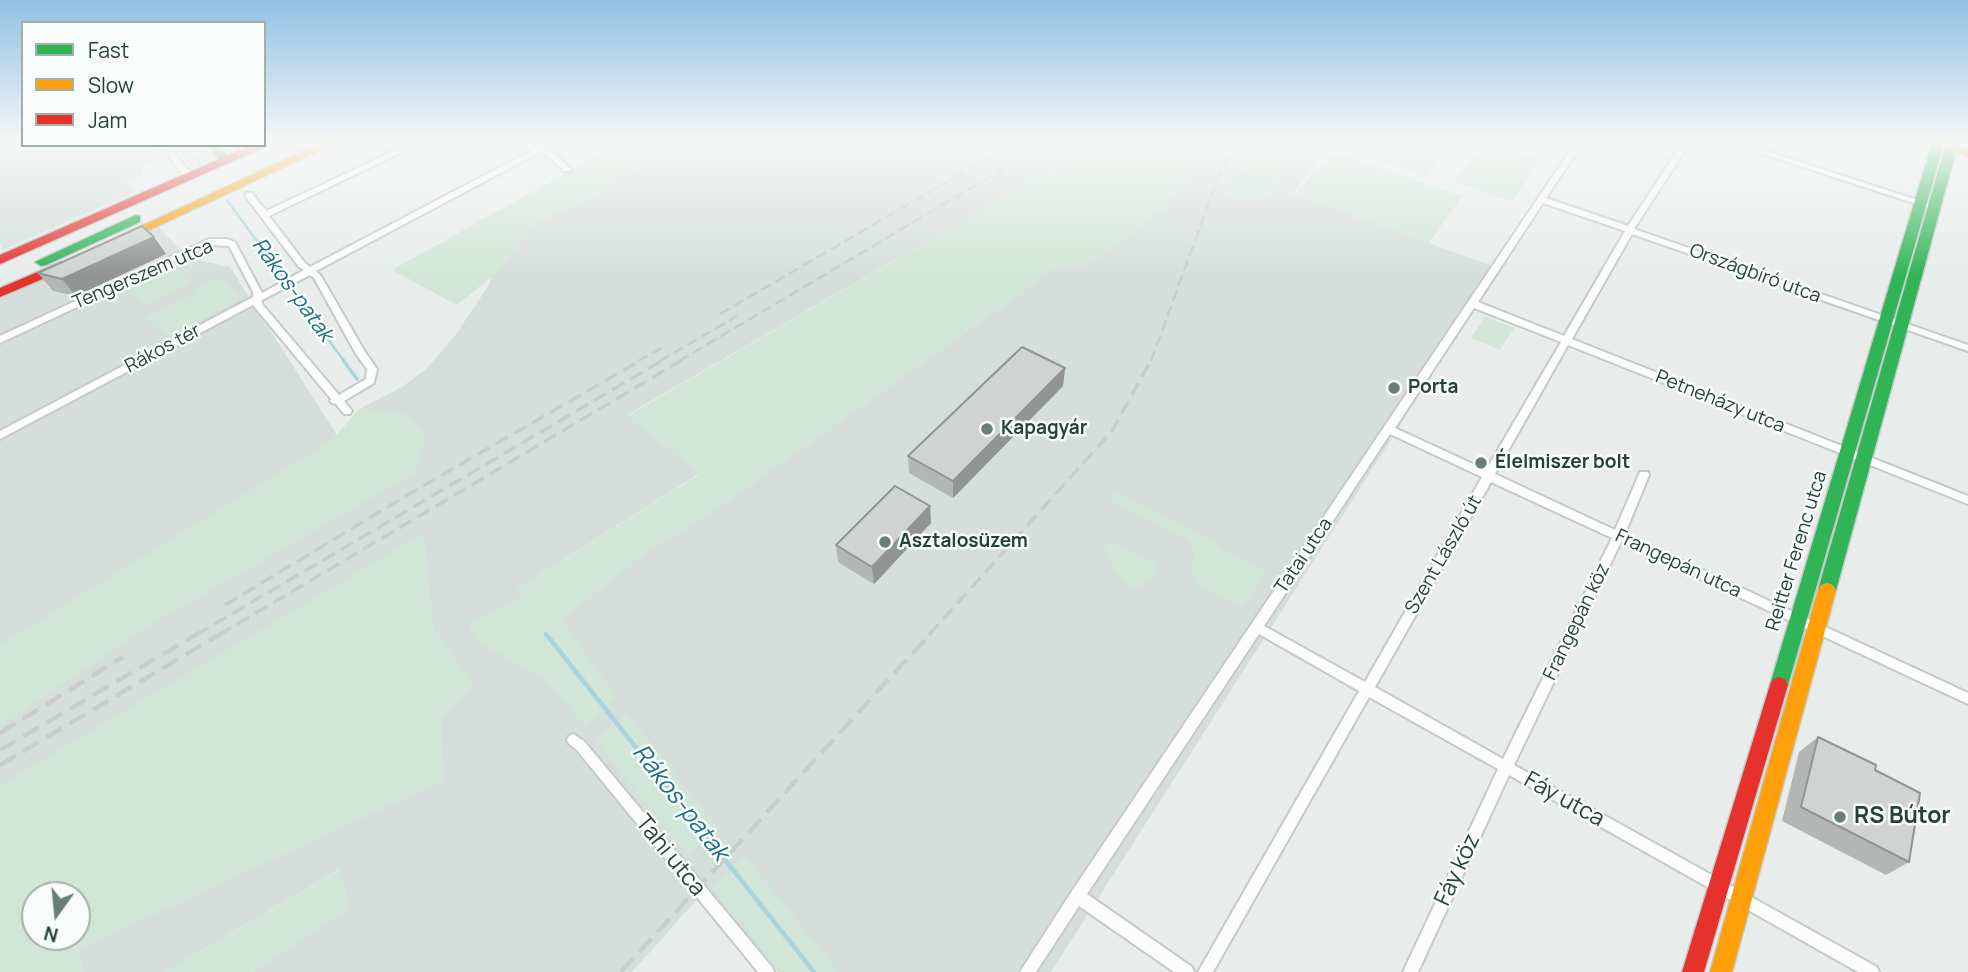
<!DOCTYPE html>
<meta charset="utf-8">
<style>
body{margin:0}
#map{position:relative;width:1968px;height:972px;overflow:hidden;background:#e8edeb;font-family:Manrope,sans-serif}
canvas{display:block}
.legend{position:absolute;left:21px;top:21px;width:245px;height:126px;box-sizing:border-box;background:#f7fbf9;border:2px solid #a3b1ad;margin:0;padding:9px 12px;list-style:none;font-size:21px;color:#24423a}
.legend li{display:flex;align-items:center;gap:14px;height:35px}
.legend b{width:35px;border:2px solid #a3b1ad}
.north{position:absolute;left:21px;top:881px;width:70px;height:70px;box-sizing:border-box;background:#f7fbf9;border:2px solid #a3b1ad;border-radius:50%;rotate:195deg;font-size:19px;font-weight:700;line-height:28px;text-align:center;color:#24423a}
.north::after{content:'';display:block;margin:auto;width:24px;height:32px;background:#697e78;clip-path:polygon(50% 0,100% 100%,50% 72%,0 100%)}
</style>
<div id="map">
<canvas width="1968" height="972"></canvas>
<ul class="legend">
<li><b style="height:9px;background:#30b455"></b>Fast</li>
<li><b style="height:9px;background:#ff9f0a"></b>Slow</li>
<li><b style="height:9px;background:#e5322d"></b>Jam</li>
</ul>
<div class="north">N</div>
</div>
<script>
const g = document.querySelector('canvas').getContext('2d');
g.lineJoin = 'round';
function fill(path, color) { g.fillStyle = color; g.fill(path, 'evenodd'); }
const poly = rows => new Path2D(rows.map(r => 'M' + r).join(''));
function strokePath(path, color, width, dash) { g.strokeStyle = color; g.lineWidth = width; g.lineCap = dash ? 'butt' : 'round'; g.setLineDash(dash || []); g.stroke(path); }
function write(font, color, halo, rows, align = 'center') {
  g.font = font + ' Manrope,sans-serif'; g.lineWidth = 5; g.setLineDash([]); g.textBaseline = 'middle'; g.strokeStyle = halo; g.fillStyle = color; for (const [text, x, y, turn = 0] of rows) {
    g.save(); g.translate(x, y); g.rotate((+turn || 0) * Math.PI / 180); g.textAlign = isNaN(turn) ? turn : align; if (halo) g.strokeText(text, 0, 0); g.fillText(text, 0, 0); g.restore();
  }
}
fill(poly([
 [0,140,23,140,23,145,145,145,156,162,141,168,143,175,126,182,135,192,3,250,0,243],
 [625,140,1101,140,627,415,700,473,517,589,647,552,716,509,1059,266,1085,266,1161,211,1224,140,1316,140,1332,146,1293,193,1500,269,1051,972,778,972,708,887,632,972,252,972,350,908,340,869,165,972,83,972,78,949,443,780,440,719,474,686,433,628,423,534,0,786,0,299,159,227,188,258,230,267,337,435,359,409,402,387,427,368,454,337,487,288,513,231]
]), '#d6dedb');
fill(poly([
 [625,140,691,140,577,206,538,221,500,270,457,305,392,270],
 [1101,140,1222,142,1161,211,1085,266,1059,266,716,509,647,552,562,620,617,698,585,726,545,679,477,642,470,631,472,620,523,598,517,589,700,474,627,416],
 [1259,140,1294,140,1308,146,1309,153,1277,186,1232,170],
 [1321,140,1455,140,1426,177],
 [1484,142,1540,160,1512,202,1454,181],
 [173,145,205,145,221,166,197,177],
 [1332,151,1462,196,1429,243,1295,194],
 [1228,177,1272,191,1264,201,1239,201,1222,193],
 [173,264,192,283,144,306,125,287],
 [219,277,243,298,167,337,146,318,197,293,194,289],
 [1485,317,1514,328,1500,350,1471,338],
 [359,409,406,414,426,435,415,473,144,629,0,727,0,645,322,446,337,435],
 [1113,492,1214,541,1223,550,1267,572,1243,606,1198,585,1190,572,1195,557,1188,541,1109,500],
 [423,533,433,628,475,686,440,719,443,780,78,949,83,972,0,972,0,786],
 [35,895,77,895,77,937,35,937],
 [1109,541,1155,563,1158,575,1136,589,1126,584,1113,568,1104,549],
 [626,712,717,827,688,856,596,740],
 [744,855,839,972,781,972,712,889],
 [341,869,350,908,252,972,165,972]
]), '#d1e6d8');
strokePath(poly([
 [186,145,202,166],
 [227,200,344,361]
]), '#a9d4db', 2.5);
strokePath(poly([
 [343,360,357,379]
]), '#a9d4db', 3.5);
strokePath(poly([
 [546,634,814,972]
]), '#a9d4db', 4.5);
const street = poly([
 [417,140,427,140,269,216,305,263,310,267,538,147,530,140,539,140,543,144,551,140,561,140,548,148,571,169,570,171,564,171,542,151,316,271,321,276,365,352,377,369,374,383,344,401,352,411,350,414,344,414,336,404,332,403,330,401,331,399,253,305,0,439,0,431,253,297,253,292,229,246,210,245,0,343,0,336,209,239,227,239,235,242,262,293,304,270,299,267,246,197,246,193,252,193,266,211,417,140],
 [310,275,314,278,356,354,367,369,366,379,339,395,262,304,262,300,310,275],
 [1577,140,1585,140,1546,198,1628,226,1684,140,1692,140,1634,229,1968,345,1968,351,1632,234,1572,339,1968,496,1968,504,1568,345,1495,474,1615,530,1640,472,1648,472,1649,475,1625,534,1968,693,1968,704,1621,542,1514,765,1877,967,1879,972,1858,972,1509,775,1418,972,1403,972,1498,769,1369,697,1213,972,1198,972,1359,691,1259,634,1087,894,1192,967,1194,972,1174,972,1079,906,1036,972,1020,972,1072,891,1577,140],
 [1543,203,1625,231,1564,336,1478,302,1543,203],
 [1474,308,1561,342,1486,470,1395,428,1474,308],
 [1390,434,1482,477,1365,682,1264,626,1390,434],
 [1491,482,1612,538,1503,759,1375,687,1491,482],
 [1720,140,1732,140,1939,207,1935,209,1932,209,1720,140],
 [160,145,168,145,192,175,192,179,186,179,160,145],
 [573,734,584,741,772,967,774,972,758,972,576,749,569,744,567,740,569,736,573,734]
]);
const fast = poly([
 [1933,140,1945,140,1788,685,1785,691,1779,693,1773,691,1770,685,1933,140],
 [1947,140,1959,140,1836,590,1833,595,1827,597,1821,595,1818,590,1947,140],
 [206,145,218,145,232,161,230,163,222,163,206,145],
 [136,215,140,216,140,222,46,265,41,266,35,262,136,215]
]);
const slow = poly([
 [327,140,342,140,128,240,120,240,118,237,327,140],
 [1946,140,1968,150,1968,157,1938,143,1946,140],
 [1827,583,1833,585,1836,590,1732,972,1710,972,1818,590,1821,585,1827,583]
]);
const jam = poly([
 [264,142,267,145,265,147,0,264,0,255,251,145,264,145,264,142],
 [61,262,66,263,66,269,0,297,0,288,61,262],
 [1779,677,1785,679,1788,685,1704,972,1682,972,1770,685,1773,679,1779,677]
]);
strokePath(street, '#c5cac8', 4);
strokePath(fast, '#c3cbc8', 3);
strokePath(slow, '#c3cbc8', 3);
strokePath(jam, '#c3cbc8', 3);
fill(street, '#fcfcfc');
fill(fast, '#30b455');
fill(slow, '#ff9f0a');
fill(jam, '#e5322d');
strokePath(poly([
 [720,314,1019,140],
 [638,361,665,346],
 [660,361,737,316],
 [679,361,1052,140],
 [1151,361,1221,170,1241,140]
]), '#c9cdcc', 2.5, [11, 5]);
strokePath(poly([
 [225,605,416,490,641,360],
 [196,635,663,360],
 [219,635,682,360],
 [929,635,1112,431,1151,360]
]), '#c9cdcc', 3.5, [14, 7]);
strokePath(poly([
 [0,733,123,657],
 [0,750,199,633],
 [0,765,222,633],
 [621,972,931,633]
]), '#c9cdcc', 4.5, [18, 9]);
fill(poly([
 [1505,140,1522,140,1516,149,1503,144],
 [154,237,166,254,76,296,53,291,38,273],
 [1065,368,1063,386,953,498,909,473,908,456],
 [930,506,931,523,874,584,838,562,836,545],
 [1818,737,1875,770,1909,862,1886,875,1782,821,1799,752]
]), '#b2b6b5');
fill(poly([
 [154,237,166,254,76,296,62,279],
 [1065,368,1063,386,953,498,953,481],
 [930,506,931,523,874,584,872,567]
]), '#919493');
const building = poly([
 [142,226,154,237,62,279,38,273,142,226],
 [1022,347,1065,368,953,481,908,456,1022,347],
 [895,486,930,506,872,567,836,545,895,486],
 [1818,737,1876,765,1875,770,1920,793,1909,862,1801,807,1818,737]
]);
fill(building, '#cfd4d2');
strokePath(building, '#919493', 2);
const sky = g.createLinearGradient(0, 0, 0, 276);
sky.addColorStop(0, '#8fc1e3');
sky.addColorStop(0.51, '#f5f7f6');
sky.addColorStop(1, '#f5f7f600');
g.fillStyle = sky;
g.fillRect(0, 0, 1968, 276);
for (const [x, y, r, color] of [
 [1394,388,7,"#697e78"],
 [987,429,7,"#697e78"],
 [1481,463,7,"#697e78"],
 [885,542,7,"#697e78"],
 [1840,817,7,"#697e78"]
]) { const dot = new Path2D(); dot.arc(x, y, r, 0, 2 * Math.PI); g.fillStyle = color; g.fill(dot); strokePath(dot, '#f7fbf9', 2.5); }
write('19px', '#24423a', '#f7fbf9', [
 ["Országbíró utca",1755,274,20],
 ["Tengerszem utca",143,275,-23],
 ["Rákos tér",163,349,-28],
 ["Petneházy utca",1720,402,22],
 ["Reitter Ferenc utca",1797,551,-73],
 ["Szent László út",1444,555,-60],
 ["Tatai utca",1304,556,-56],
 ["Frangepán utca",1678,564,25],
 ["Frangepán köz",1577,622,-64]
]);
write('bold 19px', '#24423a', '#f7fbf9', [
 ["Porta",1408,388],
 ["Kapagyár",1001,429],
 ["Élelmiszer bolt",1495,463],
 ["Asztalosüzem",899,542]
], 'left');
write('italic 21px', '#1c6f80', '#f7fbf9', [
 ["Rákos-patak",292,290,54]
]);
write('23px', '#24423a', '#f7fbf9', [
 ["Fáy utca",1564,800,29],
 ["Tahi utca",670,856,51],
 ["Fáy köz",1458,870,-65]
]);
write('bold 23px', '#24423a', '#f7fbf9', [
 ["RS Bútor",1854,817]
], 'left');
write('italic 24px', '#1c6f80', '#f7fbf9', [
 ["Rákos-patak",680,803,52]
]);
</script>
